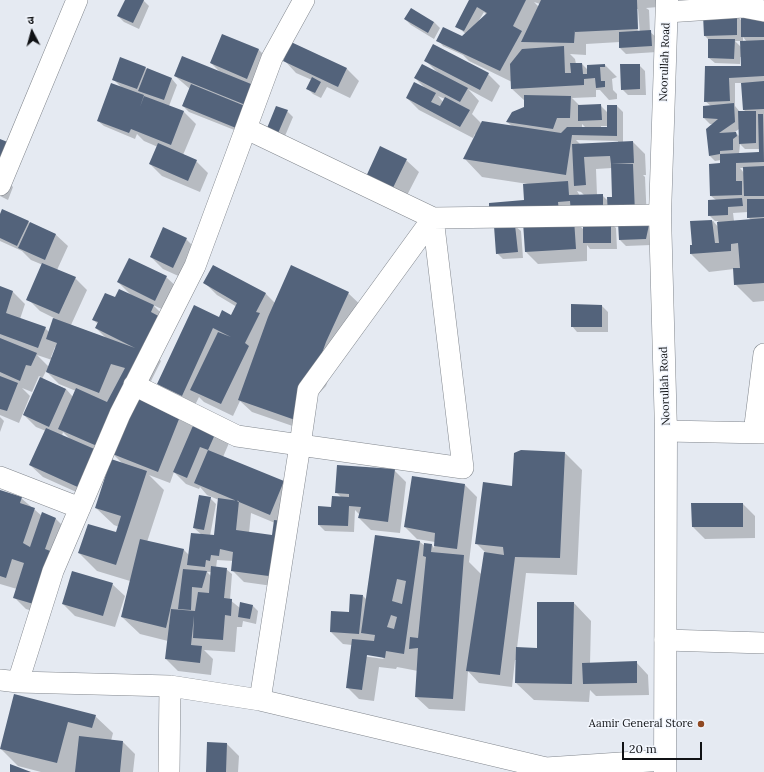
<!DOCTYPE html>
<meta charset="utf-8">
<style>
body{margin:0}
#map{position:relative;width:764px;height:772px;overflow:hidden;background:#e5eaf2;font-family:Lora,"Noto Sans Devanagari",serif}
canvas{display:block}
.north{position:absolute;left:12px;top:12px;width:40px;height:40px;-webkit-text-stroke:3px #f3f7fe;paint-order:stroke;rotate:354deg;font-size:11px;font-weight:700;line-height:16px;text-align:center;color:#101215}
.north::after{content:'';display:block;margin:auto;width:14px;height:18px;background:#101215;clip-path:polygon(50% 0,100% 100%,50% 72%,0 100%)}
.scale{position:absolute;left:622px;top:742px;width:80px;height:18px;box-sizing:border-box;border:2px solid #101215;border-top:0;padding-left:5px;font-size:12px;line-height:14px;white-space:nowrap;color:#101215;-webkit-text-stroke:3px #f3f7fe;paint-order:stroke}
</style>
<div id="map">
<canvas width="764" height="772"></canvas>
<div class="north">उ</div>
<div class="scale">20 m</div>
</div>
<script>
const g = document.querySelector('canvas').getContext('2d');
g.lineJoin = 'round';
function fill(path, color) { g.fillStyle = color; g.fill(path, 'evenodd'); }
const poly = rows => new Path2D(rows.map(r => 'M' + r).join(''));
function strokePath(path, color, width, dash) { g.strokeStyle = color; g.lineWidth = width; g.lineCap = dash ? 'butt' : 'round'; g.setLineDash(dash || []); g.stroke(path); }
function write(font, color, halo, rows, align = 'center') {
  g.font = font + ' Lora,serif'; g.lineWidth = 3; g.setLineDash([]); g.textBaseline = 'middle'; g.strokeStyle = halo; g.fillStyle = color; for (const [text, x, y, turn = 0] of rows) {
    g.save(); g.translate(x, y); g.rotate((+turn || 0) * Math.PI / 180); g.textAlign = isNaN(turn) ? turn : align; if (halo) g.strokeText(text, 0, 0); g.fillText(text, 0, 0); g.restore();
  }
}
fill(poly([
 [126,0,143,0,149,6,139,29,124,22,118,16],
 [470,0,569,0,575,3,575,1,594,0,658,0,658,7,646,8,649,10,650,32,656,37,657,52,626,54,620,48,620,42,586,44,586,55,570,54,575,59,576,64,582,64,588,70,588,66,605,65,617,77,612,79,613,90,617,94,617,99,609,100,600,90,596,90,596,97,572,98,580,106,600,105,608,113,608,106,617,106,623,112,623,143,633,142,645,154,646,175,643,175,645,177,647,221,649,221,655,227,651,245,626,246,620,240,619,224,613,218,578,220,572,214,570,214,570,220,574,220,584,230,584,222,610,222,616,228,617,249,590,249,587,245,587,261,538,264,526,252,525,224,522,221,496,221,490,215,490,204,525,201,524,185,528,184,482,177,465,159,476,135,475,134,473,138,419,110,407,98,415,83,425,88,415,78,422,65,438,73,426,61,434,45,488,74,500,86,492,102,468,89,479,101,472,114,482,124,483,122,512,126,507,122,512,113,525,108,525,101,512,89,512,82,469,61,463,55,443,46,438,40,443,28,462,37,466,34,456,26],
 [534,2,540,4,539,7],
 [636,9,638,9,640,34,638,34],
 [484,12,487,15,478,23,478,22],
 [438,96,445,99,443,102],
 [582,124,586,128,582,128],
 [601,126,608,126,608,128,601,128],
 [576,140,618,141,618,143,580,144],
 [612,168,613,198,608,198,608,201,602,195,597,195,596,169],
 [577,191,581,192,585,196,580,196],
 [698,0,764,0,764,301,753,302,735,284,734,269,709,272,691,254,693,246,691,222,715,221,709,215,716,200,711,196,721,164,721,160,715,161,709,155,714,124,710,124,704,118,711,106,705,101,706,67,742,67,741,57,740,57,740,64,715,63,709,58,709,40,705,36,736,15,742,21,742,14],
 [743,37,747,42,743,42],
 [735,41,741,41,741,47],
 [735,83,742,83,744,110,746,112,740,112,735,106],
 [739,129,739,136,735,132],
 [740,144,745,149,760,149,760,153,739,154],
 [740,168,744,168,744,173],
 [748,212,748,217,751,220,734,221,733,213],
 [713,221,718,221,719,228],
 [405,19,434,22,440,28,434,39,411,25],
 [223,35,259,50,271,62,242,133,189,112,183,106,190,89,175,76,221,73,211,63],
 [292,43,347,69,359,81,350,98,327,87,321,98,313,94,307,88,312,80,296,73,284,60],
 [639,65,645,71,646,95,628,95,622,89],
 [145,68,172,79,177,85,169,106,184,112,196,124,183,155,196,161,208,173,200,192,162,176,150,164,158,147,144,141,137,134,135,139,104,126,98,121,121,87,113,79],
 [287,111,293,117,282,143,272,139],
 [0,140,3,177,13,187,8,200,0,196],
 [406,160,419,172,402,205,377,193],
 [0,217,28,222,55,234,68,246,57,270,75,278,87,290,71,325,106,338,96,328,98,324,93,320,115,299,132,296,118,282,166,277,179,289,168,312,153,305,166,318,155,355,161,361,142,399,181,415,193,427,195,422,229,443,223,457,284,482,287,588,244,582,232,570,233,561,217,560,216,568,226,569,232,574,230,600,240,608,252,605,258,611,256,624,243,621,242,627,237,627,235,652,204,650,213,659,211,675,178,671,166,659,168,641,140,634,122,617,130,581,97,571,79,553,116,534,119,527,114,525,96,508,105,478,104,478,94,500,43,477,30,465,46,431,36,427,24,415,41,377,39,376,32,392,22,388,30,396,19,423,0,415,0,287,13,292,25,304,20,319,45,328,49,332,54,318,40,311,28,299,43,265,31,260,22,251,0,241],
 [55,347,56,348,53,358,51,357],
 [37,355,52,360,49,367],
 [46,371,59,384,76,391,73,397,66,389,42,379],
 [63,432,71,440,62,436],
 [111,452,124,465,110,464],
 [174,472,186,484,199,489,200,487,207,495,219,500,215,538,210,536,216,504,210,498,194,528,202,535,189,555,184,550,147,542,164,490,149,475,170,483],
 [251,513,275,523,273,536,249,533],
 [207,572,212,572,211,576],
 [515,226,521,231,523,258,503,259,497,253],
 [186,239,198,251,185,279,163,269,151,257],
 [214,266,266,294,275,303,348,293,366,310,337,356,326,386,310,403,310,432,252,412,240,401,233,416,204,402,199,397,194,407,171,396,158,384,219,318,232,316,237,307,217,295,205,283],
 [602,306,608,312,608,332,577,332,572,326],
 [0,417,4,421,0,432],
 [565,453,582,470,577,575,526,573,517,648,538,649,574,603,591,621,590,664,636,662,648,675,649,695,596,696,590,690,589,702,534,700,516,683,517,660,515,660,512,687,479,683,468,671,465,711,429,709,416,697,418,671,397,667,396,669,379,667,374,701,359,699,347,687,352,645,343,644,331,632,349,613,363,596,367,600,376,536,420,542,425,546,432,545,434,548,435,542,417,539,405,527,465,485,477,497,469,562,481,574,485,552,476,543,513,487],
 [362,654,381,656,384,659,362,656],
 [394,470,406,482,400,533,371,530,359,518,360,515,355,510,354,532,325,531,319,525,341,497,336,492],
 [0,491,21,498,42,516,56,519,68,531,49,616,26,609,14,597,17,589,0,584],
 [743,504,755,516,755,538,705,539,693,527],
 [112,584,125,596,115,627,75,616,63,604],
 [15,695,95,716,113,733,111,741,123,742,135,754,133,772,41,772,18,766,1,749],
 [208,743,227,744,239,756,238,772,207,772]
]), '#0003');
fill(poly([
 [125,0,144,0,133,23,117,16],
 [469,0,526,0,513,26,522,31,500,71,436,41,443,27,462,36,487,13,477,7,464,31,455,27],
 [541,0,637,0,638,29,575,32,575,30,574,43,521,42],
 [411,8,434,22,428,33,404,19],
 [737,14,737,35,704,36,703,15],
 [741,14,764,14,764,37,741,37],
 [651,30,652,46,619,48,619,32],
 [222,34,259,49,247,79,210,63],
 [708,39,735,39,734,59,708,58],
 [764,40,764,76,729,78,730,101,704,102,705,66,741,66,740,41],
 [291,42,347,68,338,87,283,61],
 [433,44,489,73,480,90,424,61],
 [564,46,565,73,571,73,570,63,582,63,583,74,587,74,587,65,605,64,605,67,600,67,601,81,605,81,605,87,596,88,595,78,584,79,584,85,511,89,510,64,522,49],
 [182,56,256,86,248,106,174,76],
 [120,57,146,67,137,89,112,80],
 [422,64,468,88,460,102,414,78],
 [620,64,640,64,640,89,621,90],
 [147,68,172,78,164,100,138,91],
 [312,77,321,82,315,93,306,89],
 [764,81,764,109,743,110,741,83],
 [414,82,436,93,431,102,440,106,445,97,470,110,460,127,406,98],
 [111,83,144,95,140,107,144,96,184,111,171,145,131,129,129,133,97,121],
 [191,84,245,106,236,128,182,106],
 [524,95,571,96,570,118,557,118,553,129,506,122,512,112,524,107],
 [734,103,735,122,719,133,736,132,737,136,733,139,733,150,720,151,720,154,759,152,758,114,763,114,764,162,736,163,736,181,742,181,742,195,710,196,709,164,720,163,720,154,709,156,706,129,718,119,703,118,703,106],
 [601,104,602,120,578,121,578,105],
 [607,105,617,105,617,136,572,135,566,175,463,159,482,121,561,133,567,127,607,127],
 [276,106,288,110,276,138,265,133],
 [738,111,756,111,756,143,739,144],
 [0,139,10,143,0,165],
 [633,141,634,163,611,164,610,156,584,157,586,185,574,186,572,144],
 [158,143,197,160,188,181,149,164],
 [380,146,407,159,390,194,364,181],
 [611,164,633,164,635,213,608,214,607,197,612,197],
 [764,166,764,196,744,196,743,167],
 [568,181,569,195,603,194,603,209,571,214,570,201,558,202,559,212,489,216,489,203,524,200,523,184],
 [742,198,743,206,728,207,728,215,708,216,708,200],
 [747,199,764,199,764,217,747,218],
 [2,209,29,221,17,246,0,238,0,214],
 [764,218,764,283,734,285,733,268,740,268,738,243,731,244,731,251,690,254,690,245,692,245,690,221,712,220,715,243,719,243,717,222],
 [574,219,576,249,525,252,523,222],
 [650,220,646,239,619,240,618,222],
 [583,221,611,221,611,243,583,243],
 [30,222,56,234,45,260,18,248],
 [515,225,518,252,496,254,494,226],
 [163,227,187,238,173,268,150,257],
 [129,258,167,276,155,301,117,282],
 [42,263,76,277,59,314,26,300],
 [213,265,266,293,256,312,260,313,245,343,249,346,221,404,190,390,218,332,231,337,213,328,182,396,157,384,194,305,219,317,222,310,231,315,237,303,203,283],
 [291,265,349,292,326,342,298,421,238,400,268,317],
 [0,286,13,291,6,313,46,327,38,348,0,334],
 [119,289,154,305,151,312,164,319,97,446,58,429,76,388,107,402,125,368,111,364,99,393,46,372,57,343,46,339,53,318,135,348,95,328,98,322,92,320,105,293,115,297],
 [571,304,602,305,602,327,571,327],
 [0,338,37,353,31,366,26,365,20,381,0,372],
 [0,376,18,383,7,411,0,409],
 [40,377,66,389,49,427,23,415],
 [134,395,181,414,158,472,110,453],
 [195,421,217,430,208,450,284,481,270,515,194,483,208,450,200,447,187,478,173,472],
 [46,428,99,451,82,489,29,465],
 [521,450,565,452,560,558,515,557,500,675,466,671,484,552,504,555,503,547,475,544,483,482,512,486,514,453],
 [111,459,147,471,116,565,78,553,88,524,116,532,121,516,95,508],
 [337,465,395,469,388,522,358,518,361,507,349,506,348,526,318,525,318,506,331,507,332,496,349,497,349,494,335,493],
 [412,476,465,484,457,549,434,546,435,533,404,527],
 [0,490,22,497,20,503,35,508,23,543,30,547,42,512,56,518,45,549,53,552,37,605,13,598,24,563,12,559,6,578,0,576],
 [199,495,211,497,204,530,193,528],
 [218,498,239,501,236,530,272,535,274,520,284,521,276,577,231,571,233,552,220,549,219,556,211,555,210,561,206,560,205,567,187,565,191,533,214,535],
 [691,503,743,503,743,527,692,527],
 [375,535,420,541,404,654,386,651,385,658,367,655,362,690,346,688,352,639,374,641,375,635,361,633],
 [397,579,406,581,402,604,392,601],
 [391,615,397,617,394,629,387,627],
 [140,539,184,549,166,628,121,617],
 [424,543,432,544,431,552,464,555,453,699,415,697,418,648,409,649,410,637,418,638,426,557,423,556],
 [211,566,227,568,224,598,232,599,231,616,225,615,223,640,193,638,194,616,191,645,202,646,200,663,165,659,171,609,195,611,198,592,209,593],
 [183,569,207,571,202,588,192,587,191,610,178,609],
 [72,571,113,583,103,616,62,604],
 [350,594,363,595,359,634,330,632,331,611,349,612],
 [240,602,253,605,250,619,238,617],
 [537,602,574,602,572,684,515,683,516,647,537,648],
 [637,661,637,683,583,684,582,663],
 [14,694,96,715,92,728,68,722,57,763,0,749],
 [79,736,123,741,120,772,75,772],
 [207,742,227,743,226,772,206,772],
 [10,764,31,772,10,772]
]), '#53637b');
const street = poly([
 [667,12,743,7,764,11],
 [247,129,433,218,660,215],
 [0,185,77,0],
 [134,385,237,436,300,445,463,468,433,218,308,390,300,445,260,700],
 [666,431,764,433],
 [754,433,764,354],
 [0,477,80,508],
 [665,640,764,643],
 [0,680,18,682,170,686,260,700,546,768,665,760],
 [18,682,53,571,120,414,195,266,272,58,304,0],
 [169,772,170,686]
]);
const secondary = poly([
 [665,772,666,431,660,215,667,0]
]);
strokePath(street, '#82878e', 22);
strokePath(secondary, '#82878e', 23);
strokePath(street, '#fff', 21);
strokePath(secondary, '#fff', 22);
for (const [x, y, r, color] of [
 [701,724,4,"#8f4923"]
]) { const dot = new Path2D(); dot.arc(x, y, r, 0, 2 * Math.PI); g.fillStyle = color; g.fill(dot); strokePath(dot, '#f3f7fe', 1.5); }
write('11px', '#101215', '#f3f7fe', [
 ["Noorullah Road",665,62,-88],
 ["Noorullah Road",665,386,-92]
]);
write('11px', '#101215', '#f3f7fe', [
 ["Aamir General Store",693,724]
], 'right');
</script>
